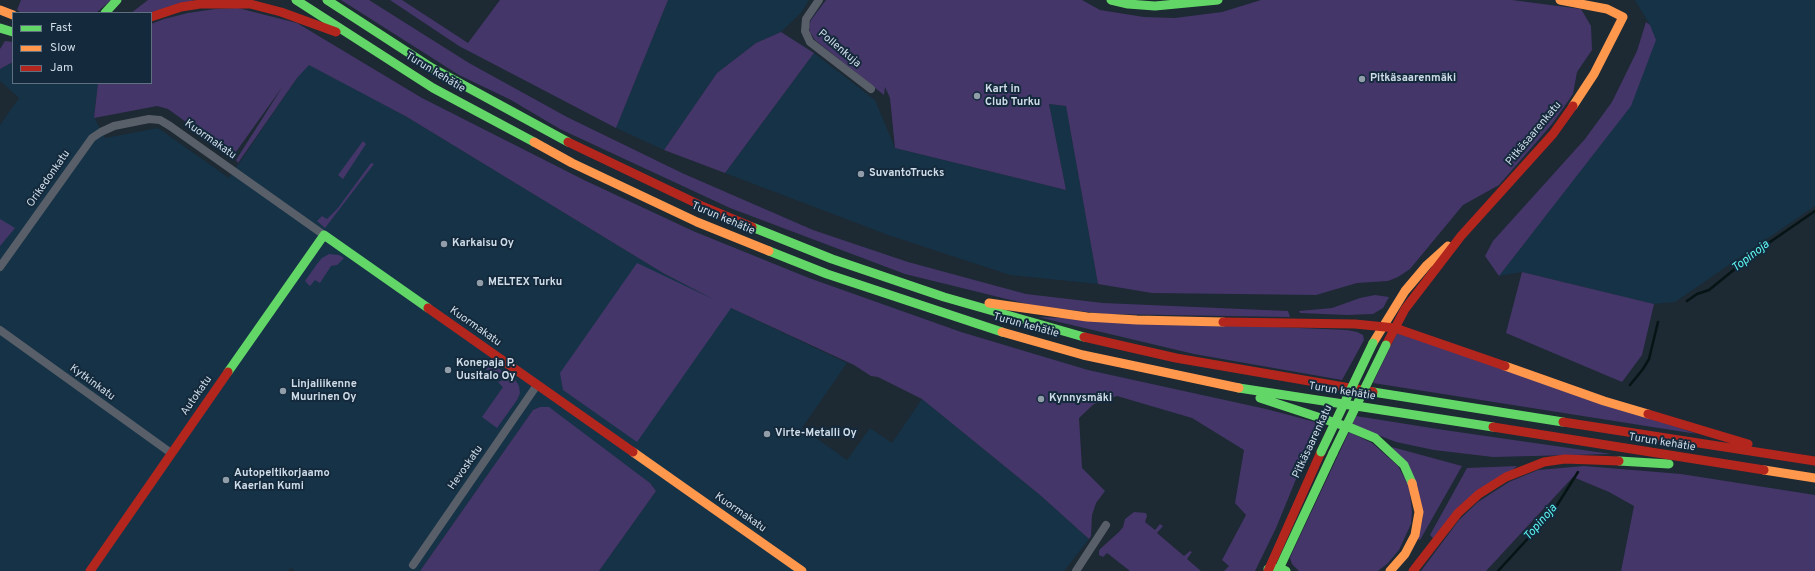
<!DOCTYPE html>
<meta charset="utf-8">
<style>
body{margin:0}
#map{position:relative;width:1815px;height:571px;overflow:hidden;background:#1d2933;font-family:Overpass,sans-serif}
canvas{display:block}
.legend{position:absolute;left:12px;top:12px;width:140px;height:72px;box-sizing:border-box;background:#142a3c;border:1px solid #5f7181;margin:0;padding:5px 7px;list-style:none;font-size:12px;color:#cfdce8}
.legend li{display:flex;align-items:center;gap:8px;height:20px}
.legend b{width:20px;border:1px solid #5f7181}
</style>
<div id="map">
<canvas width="1815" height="571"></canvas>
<ul class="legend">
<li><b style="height:5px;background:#63d668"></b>Fast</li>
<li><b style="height:5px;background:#ff974d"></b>Slow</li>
<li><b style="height:5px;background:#b3261e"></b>Jam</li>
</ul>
</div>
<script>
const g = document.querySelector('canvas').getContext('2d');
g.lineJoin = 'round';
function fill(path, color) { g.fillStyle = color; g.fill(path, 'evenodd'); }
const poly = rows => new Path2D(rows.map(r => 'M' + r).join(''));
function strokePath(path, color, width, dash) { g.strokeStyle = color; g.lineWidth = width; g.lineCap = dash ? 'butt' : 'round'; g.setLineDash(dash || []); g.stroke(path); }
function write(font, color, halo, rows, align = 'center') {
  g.font = font + ' Overpass,sans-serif'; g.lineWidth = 4; g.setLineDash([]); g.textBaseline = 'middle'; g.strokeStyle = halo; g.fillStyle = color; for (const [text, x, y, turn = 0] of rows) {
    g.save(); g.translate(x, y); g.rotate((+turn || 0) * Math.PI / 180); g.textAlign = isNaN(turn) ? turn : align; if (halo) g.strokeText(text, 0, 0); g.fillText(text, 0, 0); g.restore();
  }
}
fill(poly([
 [668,0,809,0,801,13,781,32,756,43,717,73,664,150,616,128],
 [1635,0,1815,0,1815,206,1675,302,1654,304,1522,272,1499,276,1628,109,1650,25],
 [814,53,875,100,895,148,1066,190,1049,104,1066,106,1098,284,1010,275,888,235,725,173],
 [13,62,13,83,98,83,94,117,105,138,158,128,229,178,297,78,309,64,407,117,663,273,731,308,847,363,802,428,847,460,870,428,892,443,922,399,1040,495,1089,539,1064,571,599,571,656,491,650,483,548,407,540,407,533,410,420,571,295,571,291,568,288,571,0,571,0,125,19,98,0,81,0,69]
]), '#163246');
fill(poly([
 [21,0,111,0,96,13,22,13,17,10],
 [148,0,195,0,150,13,131,13],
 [341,0,369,0,469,63,567,117,682,173,813,230,908,262,1026,294,1103,303,1288,311,1290,317,1104,314,1031,305,905,274,730,208,560,129,511,100,459,75],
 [390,0,402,0,468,43,500,0,668,0,616,128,459,46],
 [826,0,1082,0,1100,10,1144,17,1175,18,1222,12,1261,0,1512,0,1581,9,1591,26,1592,50,1577,72,1573,94,1552,124,1499,185,1463,205,1410,269,1398,277,1388,281,1357,283,1316,295,1152,293,1098,284,1066,106,1049,104,1066,190,895,148,890,98,885,87,884,95,815,40,810,32,809,26,811,20],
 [238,8,297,23,422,98,584,180,693,231,809,278,961,332,1088,370,1266,409,1319,423,1276,528,1255,571,1224,571,1229,566,1222,560,1246,515,1235,503,1244,450,1192,418,1117,396,1094,404,1079,418,1082,468,1105,491,1096,503,1092,515,1091,536,1089,539,1040,495,922,399,878,377,871,376,854,365,731,308,637,442,563,390,560,373,637,263,715,300,663,273,407,117,309,65,297,78,238,163,236,160,283,86,233,156,168,109,157,106,94,118,98,83,151,83,151,24,164,19,188,13,215,9],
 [1646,22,1650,25,1656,40,1631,106,1499,276,1485,256,1493,241,1585,139,1612,102,1637,51],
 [781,32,814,53,725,173,664,150,717,73,756,43],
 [5,41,13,42,13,62,0,69,0,49],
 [363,141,366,144,343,179,338,175],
 [371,163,374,164,325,228,317,221,322,216,327,219,338,208],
 [0,219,15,228,0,246],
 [329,254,339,255,344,258,337,265,331,266,320,283,315,280,310,286,305,281,317,264,322,258],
 [1522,272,1654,304,1642,355,1622,382,1506,333],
 [1375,295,1389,297,1383,308,1373,314,1347,315,1300,313,1299,311,1332,308,1360,298],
 [1038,317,1347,330,1357,332,1363,335,1364,340,1342,380,1194,354],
 [1397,333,1697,434,1373,383],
 [491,363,516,381,519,386,520,393,517,400,497,428,482,417,503,387,498,382,503,380,490,370,486,370],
 [540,407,549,407,650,483,656,491,599,571,420,571,533,410],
 [1356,416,1444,430,1611,454,1493,457,1434,450,1396,442,1352,425],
 [1349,432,1372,443,1398,466,1409,486,1412,512,1411,524,1399,550,1388,563,1378,571,1299,571,1292,564,1290,558,1293,551],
 [1392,447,1462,466,1420,540,1418,539,1423,517],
 [1517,466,1433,538,1430,535,1467,468],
 [1584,466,1681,474,1815,495,1815,571,1621,571,1634,506,1609,492,1573,477,1486,571,1421,571,1459,520,1478,502,1509,482,1538,470],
 [1134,512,1146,513,1147,516,1145,522,1155,530,1160,524,1163,526,1157,533,1184,556,1190,551,1192,552,1187,559,1201,571,1130,571,1107,553,1103,557,1099,555,1099,551,1100,549,1119,532,1123,527,1125,519]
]), '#443669');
strokePath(poly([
 [1687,301,1697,294,1709,290,1757,251,1815,211],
 [1630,385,1643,369,1649,359,1658,322],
 [1498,571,1554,510,1578,472]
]), '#071415', 2.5);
strokePath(poly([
 [819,0,806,19,805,31,810,42,871,89],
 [0,267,92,138,101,132,114,126,149,119,160,120,170,126,324,235],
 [0,330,171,453],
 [413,565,537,385],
 [1076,571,1106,525]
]), '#595f69', 8);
strokePath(poly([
 [296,0,433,88,534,142],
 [327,0,432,68,568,142],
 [1111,0,1128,4,1155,6,1218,0],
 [105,13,117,0],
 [0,28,13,32],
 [752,227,832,259,944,297,1084,337],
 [769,251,827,274,1002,332],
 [228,372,324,235,428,308],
 [1239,388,1493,427],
 [1373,392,1563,422],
 [1260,398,1351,428,1375,438,1404,465,1412,483],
 [1619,461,1669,464],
 [1268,569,1280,568,1286,571],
 [1278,571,1333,453]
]), '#63d668', 9);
strokePath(poly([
 [1560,0,1607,9,1623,17,1594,74,1573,106],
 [0,10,13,15],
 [534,142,572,163,697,222,769,251],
 [989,303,1087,317,1137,320,1223,322],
 [1002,332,1083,355,1239,388],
 [1373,343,1405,291,1427,265,1448,246],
 [1505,366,1604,401,1648,414],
 [633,452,802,571],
 [1764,470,1815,478],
 [1390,571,1405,554,1415,535,1419,512,1412,483]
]), '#ff974d', 9);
strokePath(poly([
 [151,17,181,7,200,4,250,4,281,12,336,32],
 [568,142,704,207,752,227],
 [428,308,633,452],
 [1223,322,1355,324,1395,328,1505,366],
 [1084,337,1176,358,1373,392],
 [1386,345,1405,309,1461,236,1553,134,1573,106],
 [1648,414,1748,444],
 [1563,422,1815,461],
 [1493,427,1764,470],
 [90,571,228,372],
 [1268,571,1321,452],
 [1413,571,1458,513,1479,494,1506,477,1544,462,1565,459,1619,461]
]), '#b3261e', 9);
strokePath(poly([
 [1321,452,1373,343],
 [1333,453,1386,345]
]), '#63d668', 9);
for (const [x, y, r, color] of [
 [1362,79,4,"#919da9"],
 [977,96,4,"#919da9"],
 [861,174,4,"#919da9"],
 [444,244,4,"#919da9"],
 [480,283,4,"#919da9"],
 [448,370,4,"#919da9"],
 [283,391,4,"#919da9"],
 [1041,399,4,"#919da9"],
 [767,434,4,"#919da9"],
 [226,480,4,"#919da9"]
]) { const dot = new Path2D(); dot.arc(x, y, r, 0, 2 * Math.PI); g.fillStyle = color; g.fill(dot); strokePath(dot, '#142a3c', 1.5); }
write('11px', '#cfdce8', '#142a3c', [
 ["Pollenkuja",839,49,40],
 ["Turun kehätie",435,73,31],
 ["Pitkäsaarenkatu",1534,134,-50],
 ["Kuormakatu",210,140,35],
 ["Orikedonkatu",49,179,-55],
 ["Turun kehätie",723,219,23],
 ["Turun kehätie",1026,326,15],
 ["Kuormakatu",475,327,35],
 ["Kytkinkatu",92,383,36],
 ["Turun kehätie",1342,392,9],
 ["Autokatu",197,396,-55],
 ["Pitkäsaarenkatu",1313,442,-65],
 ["Turun kehätie",1662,443,9],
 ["Hevoskatu",466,468,-55],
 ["Kuormakatu",740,513,35]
]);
write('bold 11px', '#cfdce8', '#142a3c', [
 ["Pitkäsaarenmäki",1370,79],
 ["Kart in",985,90],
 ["Club Turku",985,103],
 ["SuvantoTrucks",869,174],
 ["Karkaisu Oy",452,244],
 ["MELTEX Turku",488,283],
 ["Konepaja P.",456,364],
 ["Uusitalo Oy",456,377],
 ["Linjaliikenne",291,385],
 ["Muurinen Oy",291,398],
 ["Kynnysmäki",1049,399],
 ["Virte-Metalli Oy",775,434],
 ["Autopeltikorjaamo",234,474],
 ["Kaerlan Kumi",234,487]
], 'left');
write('italic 12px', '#5df7f3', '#142a3c', [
 ["Topinoja",1751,257,-38],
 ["Topinoja",1541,523,-49]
]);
</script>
